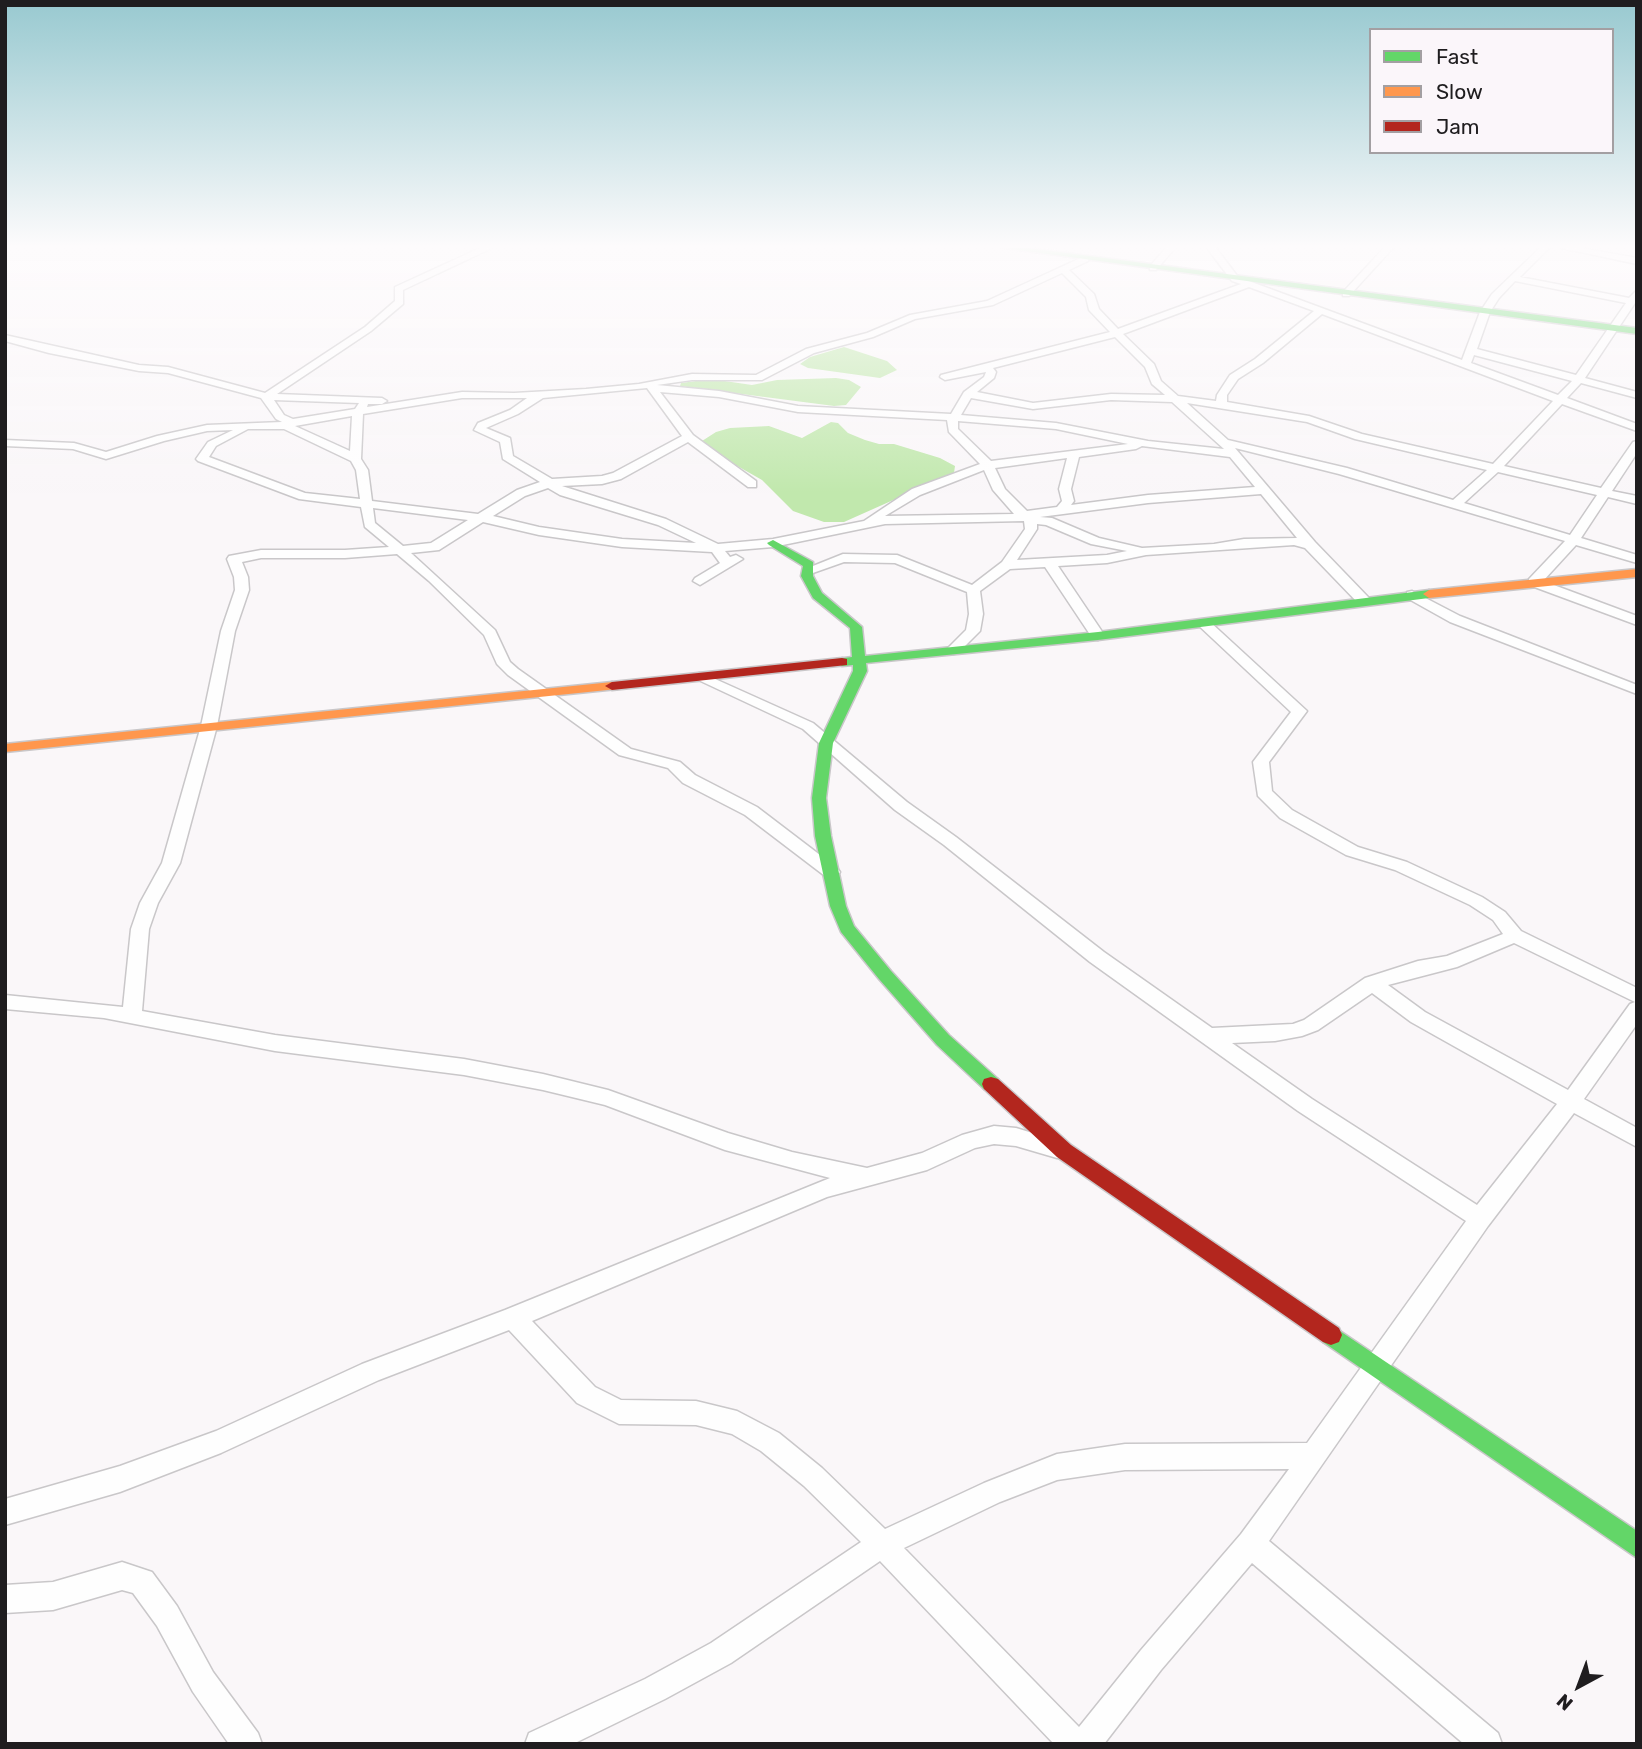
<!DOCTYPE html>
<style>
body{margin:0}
#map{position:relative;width:1642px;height:1749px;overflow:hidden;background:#faf7f9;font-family:Rubik,sans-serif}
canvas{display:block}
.frame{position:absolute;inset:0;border:7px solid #1f1d1f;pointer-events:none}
.legend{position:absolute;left:1369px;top:28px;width:245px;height:126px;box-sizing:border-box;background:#fbf6fa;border:2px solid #a39fa2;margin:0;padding:9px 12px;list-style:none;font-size:21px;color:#1f1d1f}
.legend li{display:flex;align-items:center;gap:14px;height:35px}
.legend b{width:35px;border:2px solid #a39fa2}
.north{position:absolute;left:1544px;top:1651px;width:70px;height:70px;-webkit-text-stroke:5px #fbf6fa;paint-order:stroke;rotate:221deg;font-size:19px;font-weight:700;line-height:28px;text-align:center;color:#1f1d1f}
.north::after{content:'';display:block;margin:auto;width:24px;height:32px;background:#1f1d1f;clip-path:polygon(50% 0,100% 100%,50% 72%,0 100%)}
</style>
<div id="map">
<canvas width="1642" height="1749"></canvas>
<div class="frame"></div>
<ul class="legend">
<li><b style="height:9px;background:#63d668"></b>Fast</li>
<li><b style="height:9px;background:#ff974d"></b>Slow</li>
<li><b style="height:9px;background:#b3261e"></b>Jam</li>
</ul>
<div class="north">N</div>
</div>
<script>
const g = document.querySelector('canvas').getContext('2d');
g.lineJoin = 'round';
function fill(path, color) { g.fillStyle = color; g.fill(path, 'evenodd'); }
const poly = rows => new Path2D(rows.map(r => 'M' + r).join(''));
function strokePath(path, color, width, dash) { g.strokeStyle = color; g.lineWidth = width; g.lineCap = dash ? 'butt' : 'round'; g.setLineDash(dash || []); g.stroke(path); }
fill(poly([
 [844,347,887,361,897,370,880,378,808,368,800,364,810,357],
 [836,378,849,380,861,387,846,405,834,406,680,386,681,383,711,379,752,385,777,380],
 [831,422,838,423,848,433,865,440,879,444,894,444,940,458,955,466,954,473,844,522,824,522,793,511,762,480,702,446,702,441,716,432,730,428,769,426,802,438]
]), '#c1e8ad');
const street = poly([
 [480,248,492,248,403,290,403,304,371,331,277,394,382,398,387,401,382,404,368,404,367,407,462,392,514,393,586,389,639,384,692,374,756,375,806,349,867,333,910,315,987,301,1085,256,1088,257,1088,261,1069,270,1094,294,1099,309,1118,329,1241,284,1232,281,1207,248,1216,248,1238,277,1462,360,1480,312,1492,294,1540,248,1549,248,1520,277,1629,298,1637,290,1637,300,1585,378,1637,392,1637,398,1581,383,1567,398,1637,424,1637,431,1562,404,1504,466,1601,488,1633,442,1637,441,1637,453,1612,491,1637,496,1637,504,1608,497,1581,538,1637,555,1637,563,1576,545,1543,581,1637,616,1637,625,1529,585,1529,579,1565,541,1339,474,1235,448,1315,542,1369,598,1369,604,1359,604,1305,548,1294,545,1146,555,1107,563,1058,566,1105,636,1098,640,1093,639,1045,567,1010,569,980,591,983,614,980,631,958,653,953,654,946,650,966,630,969,614,967,592,895,563,844,562,810,574,803,570,843,554,897,555,972,585,1002,562,1025,529,1024,521,885,524,773,547,725,551,730,557,736,555,743,559,700,585,693,581,695,578,720,563,712,552,622,547,539,535,483,522,439,550,411,553,495,630,510,662,518,669,631,749,680,762,695,775,757,807,837,868,840,872,837,876,831,878,825,876,745,815,683,783,668,768,619,755,508,675,497,664,484,635,429,581,397,554,345,558,261,558,242,562,248,577,249,590,235,631,217,726,180,863,158,903,149,929,142,1011,275,1035,464,1059,543,1074,608,1090,728,1133,792,1152,867,1168,922,1153,962,1135,994,1126,1016,1128,1065,1143,1068,1149,1065,1155,1057,1158,1016,1146,994,1144,975,1148,927,1170,827,1197,532,1321,595,1387,621,1400,696,1401,737,1411,779,1433,822,1468,885,1529,984,1483,1057,1454,1125,1444,1307,1443,1466,1221,1298,1111,1090,962,944,845,895,810,803,729,692,677,699,673,704,674,813,723,907,802,956,837,1104,952,1212,1028,1293,1024,1304,1020,1365,978,1418,961,1447,956,1503,934,1493,920,1470,905,1395,870,1346,855,1280,818,1258,796,1253,762,1291,712,1197,624,1204,620,1209,621,1307,711,1269,762,1272,791,1292,810,1358,847,1407,862,1482,897,1505,912,1521,931,1637,988,1637,1024,1584,1099,1637,1128,1637,1147,1574,1113,1488,1226,1269,1541,1498,1733,1502,1744,1464,1744,1252,1563,1161,1670,1104,1744,1054,1744,880,1561,731,1663,665,1699,573,1744,525,1744,529,1733,645,1679,711,1643,861,1542,804,1486,761,1451,732,1434,696,1425,619,1424,577,1403,509,1330,379,1380,221,1453,120,1492,5,1525,5,1499,120,1466,216,1431,362,1364,505,1310,830,1178,725,1150,605,1105,543,1090,464,1075,275,1051,104,1018,5,1009,5,995,123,1007,131,929,140,903,162,863,201,726,221,631,235,590,234,577,227,559,229,556,261,550,345,550,389,547,365,527,361,507,299,499,198,461,196,459,208,442,233,430,207,431,164,441,106,459,73,449,5,446,5,440,74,443,106,452,157,436,207,425,282,422,276,419,261,398,168,373,139,371,49,353,5,341,5,335,139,365,168,367,265,393,365,327,395,301,395,287,480,248],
 [1062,273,1086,297,1089,310,1110,332,941,375,940,377,945,380,986,372,984,377,964,392,951,414,798,406,719,391,657,385,692,380,762,380,814,353,873,337,915,319,993,305,1062,273],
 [1515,281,1626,303,1576,375,1477,349,1490,312,1499,298,1515,281],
 [1249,287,1314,311,1255,359,1230,375,1217,395,1216,401,1178,396,1161,381,1154,364,1123,334,1249,287],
 [1322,314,1553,401,1493,464,1362,434,1309,416,1227,402,1227,395,1238,379,1263,363,1322,314],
 [1115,337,1145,367,1152,384,1165,395,1111,394,1033,403,977,392,994,378,996,372,993,368,1115,337],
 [1474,355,1572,381,1558,395,1471,363,1474,355],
 [647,388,682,436,613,473,602,476,552,479,513,456,510,438,486,428,518,414,543,398,647,388],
 [660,392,719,397,798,412,947,420,949,432,980,464,912,489,864,521,773,539,718,544,666,519,562,486,602,484,621,479,688,442,748,487,756,487,756,481,693,435,660,392],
 [462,398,527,398,510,410,478,423,474,430,500,442,503,459,540,482,517,490,478,514,372,501,368,470,361,459,363,414,462,398],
 [971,398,1033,409,1111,400,1172,402,1224,449,1148,441,1056,423,961,415,971,398],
 [274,400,359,403,355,409,293,419,284,415,274,400],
 [1187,403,1307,422,1355,439,1487,470,1453,500,1347,468,1228,440,1187,403],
 [352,416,350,451,295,426,352,416],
 [958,421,1056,429,1128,444,991,461,958,429,958,421],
 [248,429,284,429,351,461,356,470,360,499,305,493,209,457,216,446,248,429],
 [1142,446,1230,457,1255,487,1148,495,1071,505,1074,501,1071,489,1079,457,1136,449,1142,446],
 [1067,458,1059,489,1062,501,1057,507,1027,511,1005,489,995,468,1067,458],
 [984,470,993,490,1014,514,885,516,920,495,984,470],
 [1498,472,1597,495,1570,535,1464,503,1498,472],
 [548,488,560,495,658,525,696,543,622,539,539,527,493,516,525,496,548,488],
 [1261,494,1297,538,1244,539,1214,544,1142,548,1099,538,1052,518,1040,517,1148,503,1261,494],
 [373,508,468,520,431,543,403,546,375,523,373,508],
 [1037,524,1046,525,1091,544,1127,551,1107,555,1017,560,1037,529,1037,524],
 [1514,943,1635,1002,1630,1004,1568,1090,1425,1012,1388,985,1457,967,1514,943],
 [1372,993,1411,1022,1557,1104,1477,1205,1312,1099,1232,1043,1275,1041,1302,1036,1318,1030,1372,993],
 [1289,1469,1241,1534,1141,1650,1079,1727,904,1548,1000,1502,1057,1480,1125,1470,1289,1469],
 [1166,248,1175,248,1156,270,1150,270,1150,266,1166,248],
 [1384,248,1393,248,1349,296,1343,296,1343,292,1384,248],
 [1561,248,1581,248,1637,258,1637,264,1561,248],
 [1412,591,1460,616,1637,685,1637,694,1450,622,1407,598,1407,592,1412,591],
 [122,1562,152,1572,177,1606,213,1672,258,1733,262,1744,229,1744,193,1692,157,1626,133,1593,122,1590,53,1610,5,1613,5,1585,53,1582,122,1562]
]);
const fast = poly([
 [1004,248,1029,248,1637,328,1637,334,1004,248],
 [773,540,813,562,813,576,822,593,862,627,865,656,1098,632,1429,590,1435,594,1429,598,1098,640,866,663,867,671,833,743,826,798,831,836,846,906,854,926,891,971,949,1035,998,1079,1000,1084,998,1089,991,1091,984,1089,937,1045,879,979,841,932,830,906,815,836,812,798,819,743,853,671,853,665,842,666,835,662,837,659,852,657,850,628,813,598,801,576,803,566,769,545,767,543,773,540],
 [1331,1325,1637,1531,1637,1558,1323,1342,1320,1335,1323,1328,1331,1325]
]);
const slow = poly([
 [1637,569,1637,577,1429,598,1423,594,1429,590,1637,569],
 [612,682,619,686,617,689,5,752,5,744,612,682]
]);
const jam = poly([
 [842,658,847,659,847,665,612,690,605,686,612,682,842,658],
 [991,1077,998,1079,1071,1145,1339,1328,1342,1335,1339,1342,1331,1345,1323,1342,1057,1157,984,1089,982,1084,984,1079,991,1077]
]);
strokePath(street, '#c9c7c9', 3);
strokePath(fast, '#c9c7c9', 3);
strokePath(slow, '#c9c7c9', 3);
strokePath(jam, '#c9c7c9', 3);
fill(street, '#fefefe');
fill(fast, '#63d668');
fill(slow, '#ff974d');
fill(jam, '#b3261e');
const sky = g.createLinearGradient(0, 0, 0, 493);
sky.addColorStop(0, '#98c9d0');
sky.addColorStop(0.5, '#fdfbfc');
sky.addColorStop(1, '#fdfbfc00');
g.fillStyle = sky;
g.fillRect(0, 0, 1642, 493);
</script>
